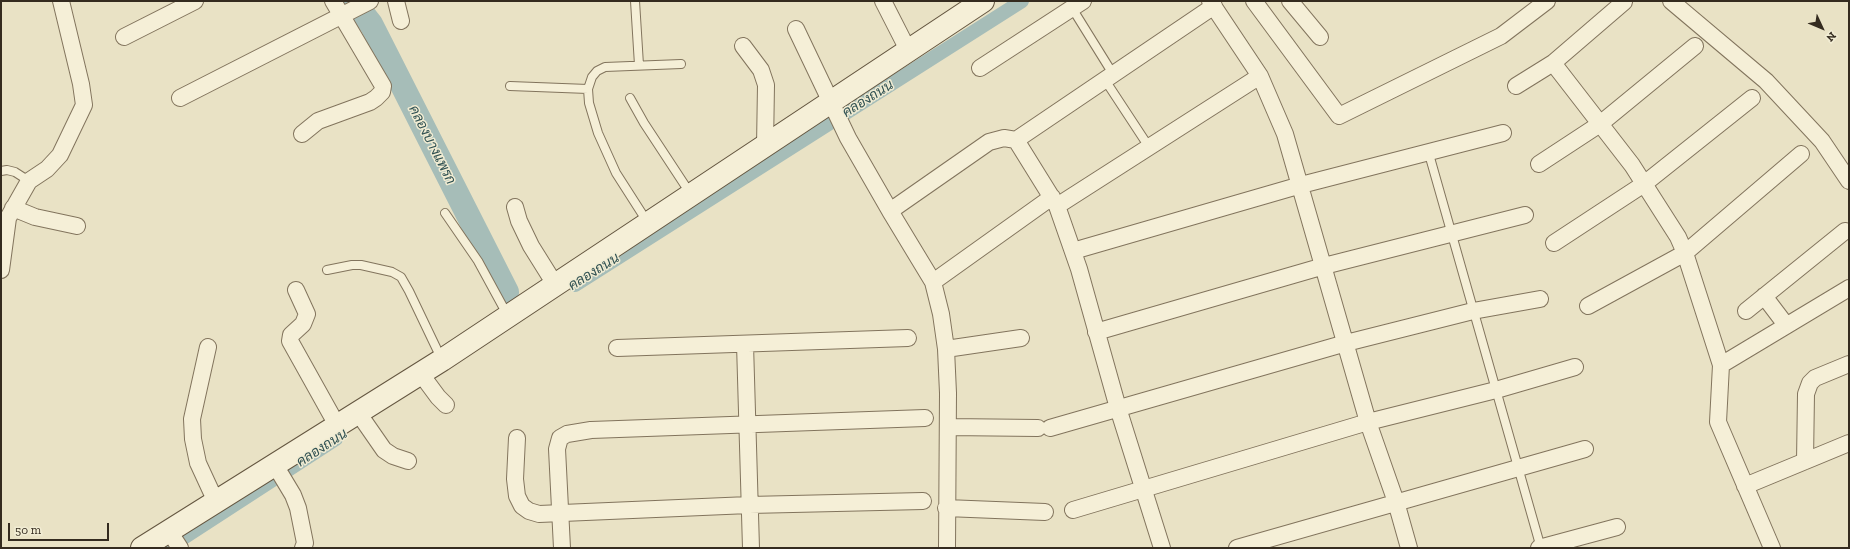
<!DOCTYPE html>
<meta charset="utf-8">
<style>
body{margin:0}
#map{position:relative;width:1850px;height:549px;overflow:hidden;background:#e9e2c5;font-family:"Zilla Slab",serif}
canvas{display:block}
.frame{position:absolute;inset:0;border:2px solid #342b1f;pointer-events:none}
.north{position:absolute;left:1802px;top:8px;width:40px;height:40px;-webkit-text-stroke:3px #f1ecd3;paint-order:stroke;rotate:134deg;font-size:11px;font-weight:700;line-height:16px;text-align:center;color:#342b1f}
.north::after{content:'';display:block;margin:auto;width:14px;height:18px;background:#342b1f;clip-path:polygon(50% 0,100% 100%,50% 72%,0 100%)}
.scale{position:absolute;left:8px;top:523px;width:101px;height:18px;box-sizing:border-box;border:2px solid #342b1f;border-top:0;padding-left:5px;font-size:12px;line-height:14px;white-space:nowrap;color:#342b1f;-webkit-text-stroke:3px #f1ecd3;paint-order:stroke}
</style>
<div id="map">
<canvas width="1850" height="549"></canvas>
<div class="frame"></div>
<div class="north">N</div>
<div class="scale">50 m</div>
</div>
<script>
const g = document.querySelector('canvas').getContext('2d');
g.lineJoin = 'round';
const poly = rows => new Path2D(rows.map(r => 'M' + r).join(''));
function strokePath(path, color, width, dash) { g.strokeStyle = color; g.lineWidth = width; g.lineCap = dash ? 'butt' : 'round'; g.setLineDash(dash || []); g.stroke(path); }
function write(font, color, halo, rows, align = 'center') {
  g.font = font + ' "Zilla Slab",Sarabun,serif'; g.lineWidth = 3; g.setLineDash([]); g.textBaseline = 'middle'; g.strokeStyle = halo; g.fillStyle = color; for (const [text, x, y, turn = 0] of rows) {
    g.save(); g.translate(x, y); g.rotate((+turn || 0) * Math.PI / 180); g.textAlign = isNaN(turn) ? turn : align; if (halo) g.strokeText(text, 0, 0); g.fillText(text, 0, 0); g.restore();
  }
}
strokePath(poly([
 [575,285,1022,1],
 [168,548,336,439]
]), '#a6bdb8', 14);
strokePath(poly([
 [353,1,371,24,507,292]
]), '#a6bdb8', 24);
const lane = poly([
 [635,1,639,65],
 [1072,8,1113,74],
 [1105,80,1149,147],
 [510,86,588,89],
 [630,98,644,123,690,193],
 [1429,154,1541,548],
 [1,171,7,170,15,172,29,181],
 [445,213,478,261,508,316],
 [648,223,616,173,598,133,589,103,588,89,592,77,597,71,605,67,681,64],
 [327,270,352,265,361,265,392,272,401,277,409,291,442,360]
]);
const street = poly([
 [396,1,401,21],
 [883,1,908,50],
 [1210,1,1260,76,1285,134,1368,422,1396,502,1409,548],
 [1254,1,1339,116,1501,36,1547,1],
 [1290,1,1320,37],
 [1671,1,1766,81,1822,141,1849,181],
 [796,29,848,138,890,211,933,282,941,314,946,349,948,393,947,548],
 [124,37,195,1],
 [743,46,761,70,766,85,765,146],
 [1553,63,1632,165,1678,237,1685,253,1721,365,1718,422,1772,548],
 [980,68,1083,1],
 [1516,86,1553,63,1624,2],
 [180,98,370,1],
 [302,134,318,121,370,102,376,98,382,92,383,86,333,1],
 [1016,140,1057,206,1079,269,1118,408,1162,548],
 [1539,164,1600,124,1695,46],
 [1057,206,1260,76],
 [515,207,519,221,531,246,556,286],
 [13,208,35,217,77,226],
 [890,211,989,142,1004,138,1016,140,1214,6],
 [1,225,8,218,29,181,47,169,60,155,84,105,81,84,61,1],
 [1554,243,1644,184,1752,98],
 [1073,251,1301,185,1503,133],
 [1,270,8,218],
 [933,282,1052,197],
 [296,290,307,314,303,324,291,335,290,341,338,427],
 [1764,296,1786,325],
 [1588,306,1685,253,1801,154],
 [1746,311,1845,231],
 [1096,332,1324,266,1525,215],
 [745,344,751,548],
 [208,347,192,419,193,439,198,463,216,502],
 [617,348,908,338],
 [946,349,1021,338],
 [1721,365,1849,288],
 [421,374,438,397,446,405],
 [359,414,384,450,393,456,408,461],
 [948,427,1038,428],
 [1050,428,1346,343,1473,311,1540,299],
 [517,438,515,479,517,496,522,506,529,511,539,514,749,505,923,501],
 [1805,461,1806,394,1810,383,1815,378,1849,364],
 [275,465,293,495,298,508,305,543,303,548],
 [1745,486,1849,443],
 [946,508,1045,512],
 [1073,510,1368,422,1496,390,1575,367],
 [169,531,180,548],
 [562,548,557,449,560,438,567,434,591,430,925,418],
 [1237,548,1585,449],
 [1539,548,1617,527]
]);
const secondary = poly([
 [142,548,442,360,983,1]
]);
strokePath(lane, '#82745d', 10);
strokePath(street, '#82745d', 18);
strokePath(secondary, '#645640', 24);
strokePath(lane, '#f5efd7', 8);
strokePath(street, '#f5efd7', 16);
strokePath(secondary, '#f5efd7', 22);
write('italic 14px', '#305152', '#f1ecd3', [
 ["คลองถนน",868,99,-32],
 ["คลองบางแพรก",432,145,63],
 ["คลองถนน",594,272,-32],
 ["คลองถนน",322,448,-33]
]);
</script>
